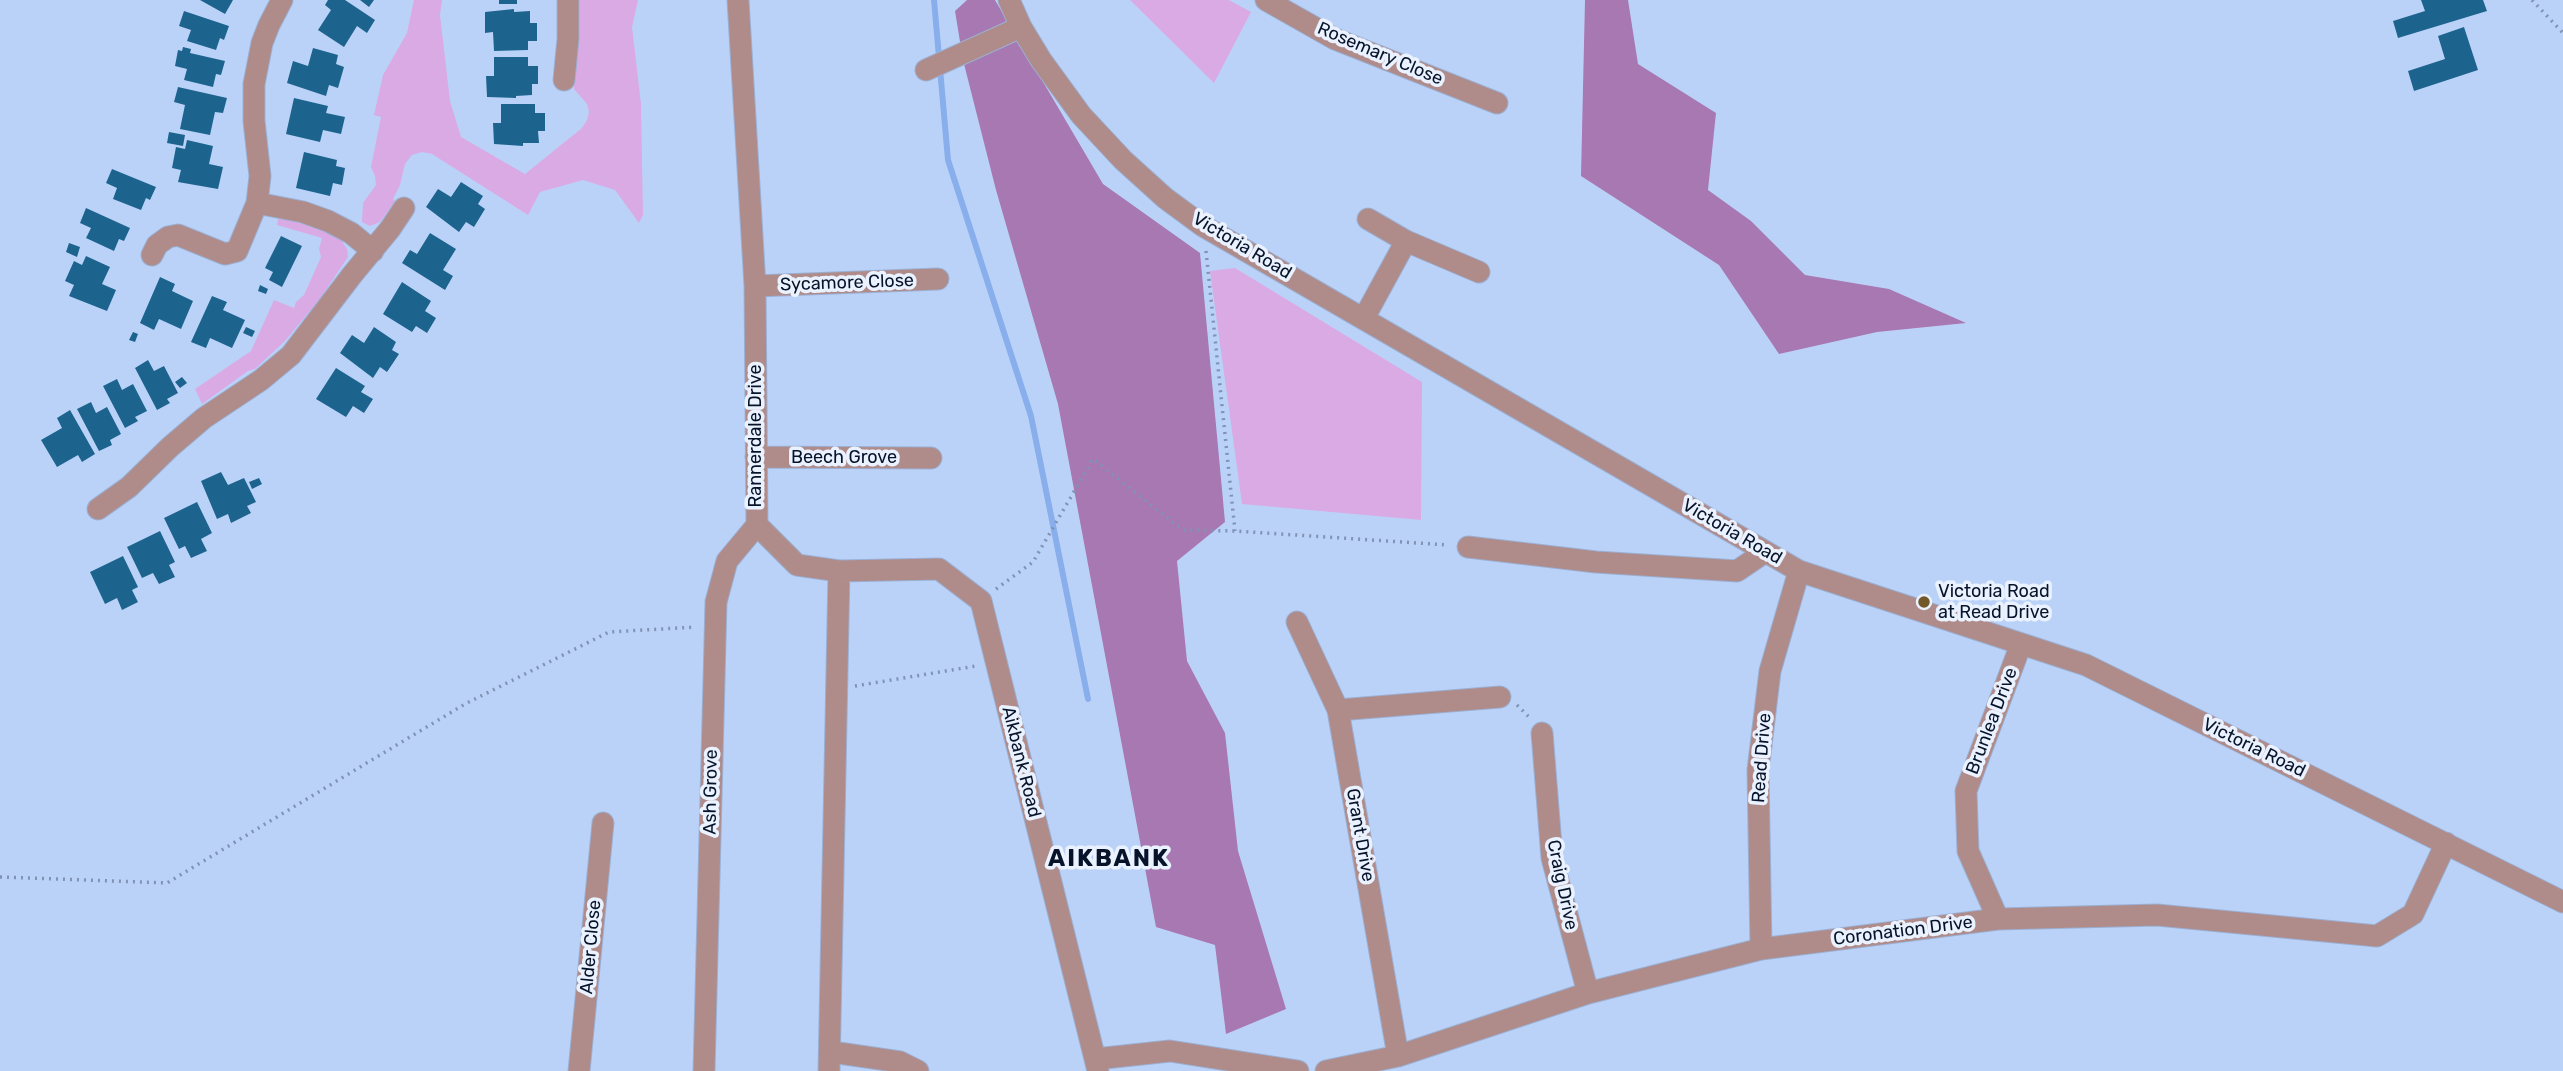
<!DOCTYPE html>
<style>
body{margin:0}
canvas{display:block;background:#bbd2f8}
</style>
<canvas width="2563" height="1071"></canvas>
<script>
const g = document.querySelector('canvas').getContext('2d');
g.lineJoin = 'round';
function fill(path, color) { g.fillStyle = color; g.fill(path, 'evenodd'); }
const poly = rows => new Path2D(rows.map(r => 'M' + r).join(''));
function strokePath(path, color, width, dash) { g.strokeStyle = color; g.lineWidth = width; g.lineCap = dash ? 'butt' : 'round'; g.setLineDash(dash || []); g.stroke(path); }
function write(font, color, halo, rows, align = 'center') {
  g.font = font + ' Rubik,sans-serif'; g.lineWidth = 7; g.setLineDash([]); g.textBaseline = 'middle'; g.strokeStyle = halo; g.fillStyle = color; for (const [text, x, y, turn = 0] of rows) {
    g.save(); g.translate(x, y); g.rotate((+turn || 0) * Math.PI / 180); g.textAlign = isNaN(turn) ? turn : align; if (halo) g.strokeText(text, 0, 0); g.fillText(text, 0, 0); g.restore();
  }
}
fill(poly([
 [414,0,442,0,440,15,450,101,461,137,525,174,582,128,587,120,589,112,587,104,574,89,573,78,577,0,638,0,632,27,641,104,643,215,639,223,615,190,583,180,540,192,528,215,432,154,422,152,412,155,405,164,400,185,393,199,395,201,380,222,370,226,362,222,363,203,376,185,375,176,371,167,381,117,374,115,383,75,407,33],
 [1130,0,1229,0,1251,12,1214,83],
 [279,215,297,218,346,239,343,243,347,249,348,257,319,300,285,341,255,369,248,371,202,404,195,389,251,351,274,300,294,308,296,302,304,295,321,257,319,249,322,238,277,225],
 [1235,268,1422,382,1421,520,1242,504,1210,271]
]), '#daaae5');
fill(poly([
 [967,0,995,0,1103,184,1200,253,1225,522,1177,561,1187,661,1225,733,1238,851,1286,1009,1226,1034,1215,945,1156,927,1058,404,996,190,963,60,955,11],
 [1585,0,1628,0,1638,64,1716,113,1708,190,1751,221,1805,275,1889,289,1966,323,1877,332,1779,354,1719,265,1581,176]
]), '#a778b1');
strokePath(poly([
 [934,0,948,160,1031,416,1088,699]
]), '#89aeec', 6);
fill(poly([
 [200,0,233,0,225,14],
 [328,0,345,0,375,20,367,33,357,26,344,47,318,30,331,10,325,5],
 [360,0,374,0,369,7],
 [499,0,517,0,517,4,499,4],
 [2421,0,2483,0,2487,11,2398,38,2393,21,2425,11],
 [514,9,514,12,530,11,530,23,537,23,537,41,528,41,528,50,494,51,493,32,485,33,485,12],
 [184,11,229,26,224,40,220,38,216,50,187,41,191,30,179,26],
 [2464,27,2478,70,2414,91,2408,71,2445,59,2438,36],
 [183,47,191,49,190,53,225,61,221,75,216,74,213,87,184,80,187,69,175,66,178,50,182,51],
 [313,48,338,55,336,64,344,67,338,88,329,85,326,96,287,83,293,61,308,66],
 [494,57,528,57,528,66,538,66,538,84,532,84,532,95,516,96,516,98,487,97,486,76,494,76],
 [178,87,227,98,223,113,215,112,210,135,180,129,185,105,174,102],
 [294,98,328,106,326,113,345,117,341,134,323,130,320,142,286,134],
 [501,104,535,104,535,113,545,113,545,131,538,131,539,143,523,143,523,146,494,144,493,123,501,123],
 [169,132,185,135,183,146,167,143],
 [187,140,213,146,209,164,223,167,218,189,178,182,181,170,172,168,176,147,185,149],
 [304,152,337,160,336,166,345,168,342,185,333,183,330,196,296,188],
 [112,169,156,187,150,200,146,198,141,210,113,199,117,188,106,183],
 [461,182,483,196,478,204,485,209,474,227,466,222,459,232,426,207,438,189,451,197],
 [86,208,130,228,124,241,119,239,114,251,86,238,91,228,80,223],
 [430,233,456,249,443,270,453,276,445,290,402,263,410,250,417,254],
 [281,236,302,246,282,287,269,280,273,272,265,268],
 [69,243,80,247,77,257,66,252],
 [86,256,110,267,102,284,116,290,107,311,69,296,74,285,65,281,74,261,82,265],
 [160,277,175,284,172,291,193,301,181,329,159,319,154,330,140,323],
 [402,282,431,301,425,311,436,318,427,333,416,326,412,332,383,314],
 [260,285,268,289,266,294,258,291],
 [212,296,227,302,223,310,245,320,232,348,210,338,206,348,191,342],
 [246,327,255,331,252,337,243,333],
 [374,327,396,342,392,350,399,354,387,372,380,367,373,378,340,353,352,335,364,343],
 [133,332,138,334,135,342,129,340],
 [148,360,154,371,164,366,178,393,167,399,170,403,157,410,135,368],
 [336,368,365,386,361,392,373,399,364,413,353,406,346,417,316,399],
 [182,377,187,383,180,388,175,382],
 [117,379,122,390,133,384,147,411,135,417,138,421,125,428,103,386],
 [91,402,96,413,107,407,121,434,110,440,112,445,99,451,77,409],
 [70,410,95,454,82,462,78,455,57,467,41,440,62,428,57,418],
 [221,472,228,485,244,478,256,502,247,506,251,513,231,523,228,514,217,519,201,481],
 [259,478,262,484,252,489,249,482],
 [197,502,212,533,201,539,207,551,191,558,185,546,179,549,164,518],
 [160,531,175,562,169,565,175,577,159,584,153,573,142,578,127,547],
 [123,556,138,587,132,590,138,602,122,610,117,598,105,604,90,572]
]), '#1c648e');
const minor = poly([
 [738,0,755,286,757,525,797,565,839,571,829,1071],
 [1009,0,1021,27,1041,60,1081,115,1123,160,1165,198,1203,226,1799,571,2086,665,2563,902],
 [1266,0,1335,39,1497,103],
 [926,70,1021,27],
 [564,80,568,39,568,0],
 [257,203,303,212,328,221,351,233,373,251],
 [1368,219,1406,241,1479,272],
 [152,255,157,245,168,237,178,235,225,254,237,251,257,203,260,176,254,121,254,84,262,43,269,25,282,0],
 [755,286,938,279],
 [1364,318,1406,241],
 [756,457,931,458],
 [98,509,129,487,170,447,204,418,261,380,291,355,352,275,390,229,404,208],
 [1468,547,1596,562,1737,571,1765,552],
 [839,571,939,569,981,601,1098,1071],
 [1297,622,1338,710,1398,1056],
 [1338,710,1500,697],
 [1542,733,1552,858,1588,993],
 [1998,919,1968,851,1966,791,2021,644],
 [1761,949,1758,770,1770,671,1799,571],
 [832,1052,900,1062,918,1071],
 [1095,1059,1170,1051,1298,1071],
 [579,1071,603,823],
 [704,1071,716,602,727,561,757,525],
 [1326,1071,1398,1056,1588,993,1761,949,1998,919,2157,915,2377,936,2413,914,2446,843]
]);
strokePath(minor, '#9bb0d3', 23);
strokePath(poly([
 [2532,0,2563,33],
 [1206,251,1235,531],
 [996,589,1033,562,1093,459,1183,530,1235,531,1448,545],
 [855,686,976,666],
 [1517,705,1529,717],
 [0,877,167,883,465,704,609,632,696,627]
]), '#8093b4', 3.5, [2, 5]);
strokePath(minor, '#af8b8a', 21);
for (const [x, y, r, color] of [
 [1924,602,7,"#715729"]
]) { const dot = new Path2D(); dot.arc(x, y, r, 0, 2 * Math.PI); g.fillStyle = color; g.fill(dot); strokePath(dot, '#eaf2ff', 2.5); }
write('18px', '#071329', '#eaf2ff', [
 ["Rosemary Close",1380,54,23],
 ["Victoria Road",1242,246,31],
 ["Sycamore Close",847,283,-2],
 ["Rannerdale Drive",756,436,-90],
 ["Beech Grove",844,458],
 ["Victoria Road",1732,532,30],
 ["Brunlea Drive",1992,721,-69],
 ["Victoria Road",2254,748,26],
 ["Read Drive",1762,758,-86],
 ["Aikbank Road",1021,762,76],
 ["Ash Grove",711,792,-89],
 ["Grant Drive",1360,835,80],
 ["Craig Drive",1562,885,78],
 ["Coronation Drive",1903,931,-7],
 ["Alder Close",591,947,-85]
]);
write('18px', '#071329', '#eaf2ff', [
 ["Victoria Road",1938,592],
 ["at Read Drive",1938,613]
], 'left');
g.letterSpacing = '2px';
write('bold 24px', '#071329', '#eaf2ff', [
 ["AIKBANK",1109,859]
]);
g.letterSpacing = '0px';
</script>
